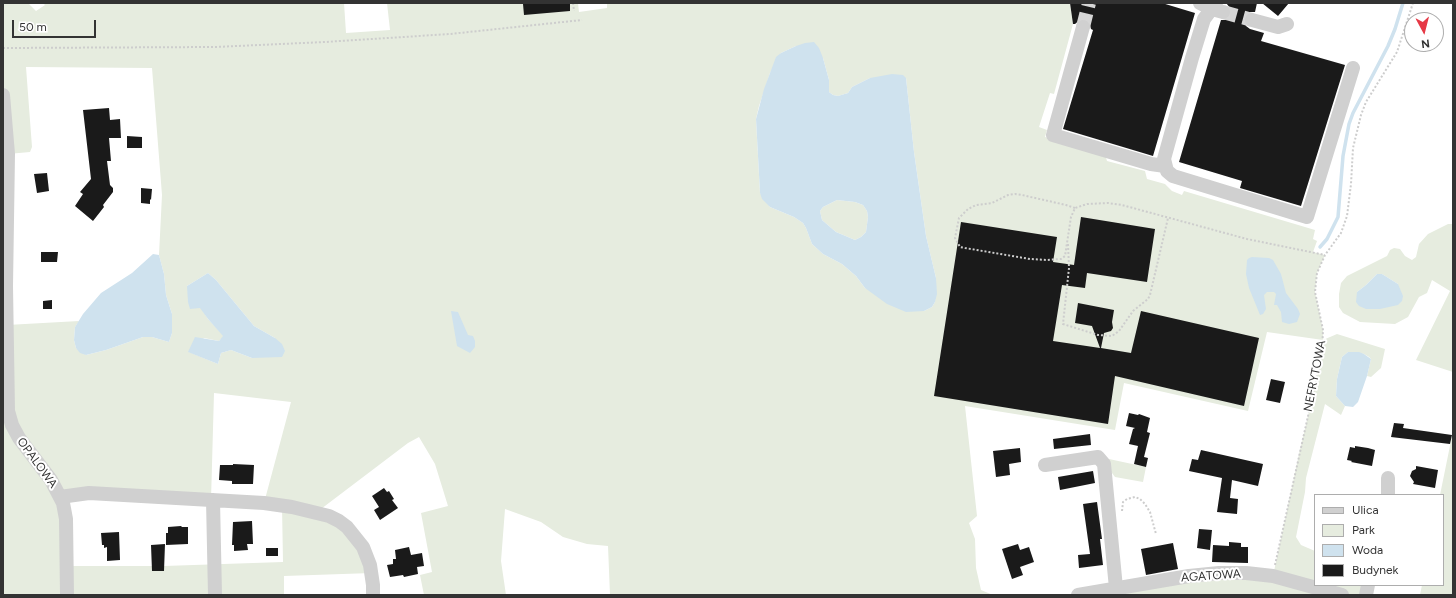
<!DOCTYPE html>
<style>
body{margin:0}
#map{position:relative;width:1456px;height:598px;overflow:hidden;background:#fff;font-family:Figtree,sans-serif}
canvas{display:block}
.frame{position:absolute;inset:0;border:4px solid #333;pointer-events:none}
.legend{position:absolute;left:1314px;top:494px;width:130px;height:92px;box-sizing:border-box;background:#fff;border:1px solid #adadad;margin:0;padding:5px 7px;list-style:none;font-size:12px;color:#333}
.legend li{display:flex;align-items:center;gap:8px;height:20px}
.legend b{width:20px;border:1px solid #adadad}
.north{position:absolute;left:1404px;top:12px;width:40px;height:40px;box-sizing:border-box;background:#fff;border:1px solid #adadad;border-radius:50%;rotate:173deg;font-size:11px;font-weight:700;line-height:16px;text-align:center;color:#333}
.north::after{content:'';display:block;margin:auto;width:14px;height:18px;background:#e63946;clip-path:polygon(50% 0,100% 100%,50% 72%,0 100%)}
.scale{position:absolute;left:12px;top:20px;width:84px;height:18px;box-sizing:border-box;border:2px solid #333;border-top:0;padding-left:5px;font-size:12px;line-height:14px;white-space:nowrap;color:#333;-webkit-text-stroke:3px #fff;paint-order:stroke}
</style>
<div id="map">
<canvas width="1456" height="598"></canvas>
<div class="frame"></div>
<ul class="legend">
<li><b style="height:5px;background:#d0d0d0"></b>Ulica</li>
<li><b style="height:11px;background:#e6ecdf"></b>Park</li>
<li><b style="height:11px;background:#cfe2ee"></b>Woda</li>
<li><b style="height:11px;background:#1a1a1a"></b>Budynek</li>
</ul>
<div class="north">N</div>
<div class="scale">50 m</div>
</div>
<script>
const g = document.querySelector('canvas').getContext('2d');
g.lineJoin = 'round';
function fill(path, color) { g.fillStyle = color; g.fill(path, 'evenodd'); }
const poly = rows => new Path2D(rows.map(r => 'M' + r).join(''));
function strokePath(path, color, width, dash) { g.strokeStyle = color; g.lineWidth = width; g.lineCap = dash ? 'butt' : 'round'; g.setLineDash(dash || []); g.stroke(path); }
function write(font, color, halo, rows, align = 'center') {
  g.font = font + ' Figtree,sans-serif'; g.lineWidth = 4; g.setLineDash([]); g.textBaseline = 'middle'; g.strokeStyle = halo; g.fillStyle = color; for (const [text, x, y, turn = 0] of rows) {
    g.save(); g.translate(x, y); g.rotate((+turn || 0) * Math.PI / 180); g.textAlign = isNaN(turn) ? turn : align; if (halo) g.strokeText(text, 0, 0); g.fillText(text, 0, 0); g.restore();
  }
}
fill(poly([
 [3,3,28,3,36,11,45,5,43,3,344,3,346,33,390,30,387,3,578,3,579,12,607,8,607,3,1069,3,1070,4,1073,24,1054,94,1050,93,1039,127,1047,130,1045,137,1105,154,1107,161,1145,171,1147,179,1165,184,1172,191,1182,195,1184,191,1315,230,1313,239,1317,241,1313,252,1325,255,1317,273,1315,292,1323,330,1323,340,1337,334,1385,349,1381,368,1371,377,1367,376,1371,359,1369,357,1364,354,1354,352,1348,352,1342,357,1337,379,1336,396,1345,406,1341,415,1325,404,1306,478,1305,492,1296,537,1301,545,1315,551,1315,585,1368,585,1366,595,1078,595,1116,588,1273,576,1299,454,1319,369,1323,340,1267,332,1248,411,1124,383,1115,430,965,406,977,516,969,523,975,539,976,568,981,590,993,595,610,595,608,546,587,544,563,537,541,522,505,509,501,561,506,595,424,595,420,575,432,572,421,513,448,506,435,464,419,437,408,443,317,512,339,521,372,573,284,576,284,595,3,595,3,369,7,325,79,321,75,327,74,340,76,348,86,355,106,350,143,337,152,337,169,342,172,333,172,314,166,295,164,274,159,255,162,195,152,68,26,67,32,147,30,152,8,154,3,286],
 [796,46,823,58,829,80,829,92,833,95,838,96,848,93,852,87,870,78,906,78,914,152,926,236,936,278,935,302,932,307,924,311,865,288,856,276,842,264,823,254,812,244,806,228,803,223,794,217,770,207,760,193,756,119,759,106,770,73,781,53],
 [208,273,216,280,254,326,275,338,252,358,231,350,221,353,218,364,189,352,204,338,219,341,224,336,208,319,187,286],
 [214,393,291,402,264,503,282,506,283,562,164,566,164,571,152,571,152,566,67,566,60,497,211,500],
 [837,200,855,202,863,205,867,211,868,217,866,232,861,237,855,240,836,232,822,220,820,211,823,207],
 [1448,224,1453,224,1453,372,1416,360,1450,291,1432,280,1427,293,1419,297,1408,317,1395,324,1360,322,1343,313,1339,307,1339,294,1341,283,1347,276,1387,256,1390,250,1394,248,1400,249,1405,256,1412,260,1416,257,1419,244,1428,234],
 [1377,274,1382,274,1398,284,1357,292,1366,285],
 [1453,431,1453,595,1420,595,1422,585,1443,585,1443,495,1440,495],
 [1109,459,1146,467,1143,482,1115,477,1109,469]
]), '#e6ecdf');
fill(poly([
 [814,42,819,48,823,58,829,80,829,92,833,95,838,96,848,93,852,87,870,78,892,74,903,75,906,78,914,152,926,236,936,278,937,294,935,302,932,307,924,311,906,312,887,304,865,288,856,276,842,264,823,254,812,244,806,228,803,223,794,217,770,207,762,199,760,193,756,119,764,89,776,57,781,53,796,46,805,43],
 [837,200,855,202,863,205,867,211,868,217,866,232,861,237,855,240,836,232,822,220,820,211,823,207],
 [153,254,159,255,164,274,166,295,172,314,172,333,169,342,152,337,143,337,106,350,86,355,80,353,76,348,74,340,75,327,83,314,101,293,132,273],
 [1252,257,1269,258,1273,260,1281,274,1286,293,1298,309,1300,314,1297,322,1289,324,1282,322,1281,312,1277,305,1274,305,1276,294,1274,292,1267,292,1264,295,1266,309,1263,314,1260,315,1249,288,1246,274,1247,260,1249,258],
 [208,273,216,280,254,326,275,338,282,344,285,351,282,357,252,358,231,350,221,353,218,364,188,352,195,337,219,341,223,336,208,319,200,308,190,309,188,302,187,286],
 [1377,274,1382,274,1398,284,1403,296,1402,301,1398,305,1380,309,1366,309,1359,306,1356,302,1357,292,1366,285],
 [451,311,458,312,468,335,473,336,475,341,475,347,470,353,457,346],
 [1348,352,1359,352,1364,354,1371,359,1367,376,1358,402,1353,407,1345,406,1336,396,1337,379,1342,357]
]), '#cfe2ee');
strokePath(poly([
 [1320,247,1327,239,1338,217,1343,156,1349,124,1353,113,1388,46,1395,29,1403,3]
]), '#cfe2ee', 3.5);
fill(poly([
 [570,3,570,11,524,15,523,4],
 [1070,3,1162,3,1195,13,1153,156,1063,129,1093,30,1091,29,1089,21,1086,19,1081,19,1075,24,1073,24],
 [1226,3,1257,3,1255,12,1250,12,1246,14,1244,17,1244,22,1246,26,1250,29,1264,33,1261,41,1345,65,1301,206,1240,188,1242,181,1179,162,1221,20,1226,20,1231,15,1231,9],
 [1262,3,1289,3,1278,16],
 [109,108,110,120,120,119,121,138,109,138,111,161,107,161,110,185,113,188,113,192,103,205,104,207,93,221,75,206,83,194,80,192,91,179,83,110],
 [127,136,142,137,142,148,127,148],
 [47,173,49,191,37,193,34,174],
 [141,188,152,189,151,200,150,199,150,204,141,203],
 [1081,217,1155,229,1147,282,1087,273,1085,288,1062,285,1053,341,1100,348,1092,326,1075,323,1078,303,1114,310,1112,322,1113,328,1111,331,1104,333,1101,348,1131,353,1141,311,1259,338,1244,406,1115,376,1108,424,934,396,961,222,1057,237,1053,262,1074,265],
 [41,252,58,252,57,262,41,262],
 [52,300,52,309,43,309,43,301],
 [1271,379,1285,382,1280,403,1266,400],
 [1129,413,1138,415,1139,414,1150,418,1147,432,1150,433,1144,457,1148,458,1146,467,1134,464,1138,446,1129,444,1133,429,1135,428,1126,426],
 [1394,423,1404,424,1403,428,1452,435,1450,444,1391,437],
 [1090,434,1091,445,1054,449,1053,439],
 [1355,446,1368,448,1375,450,1372,466,1351,462,1352,461,1347,460,1350,447,1355,448],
 [1020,448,1021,462,1009,464,1010,475,996,477,993,451],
 [1201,450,1263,464,1258,486,1232,480,1230,498,1238,499,1237,514,1217,512,1222,478,1189,471,1192,459,1198,460],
 [233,464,254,465,253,484,232,484,232,481,219,480,220,465,233,465],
 [1416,466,1438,470,1435,488,1413,484,1414,482,1410,476,1412,471,1416,469],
 [1093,471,1095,483,1060,490,1058,477],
 [384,488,387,492,389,491,394,499,392,500,398,508,380,520,374,510,379,507,372,496],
 [1097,502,1102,539,1100,539,1103,565,1079,568,1078,555,1090,554,1083,504],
 [252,521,253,544,247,544,248,550,234,551,234,545,232,545,233,522],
 [181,526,182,527,188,527,188,544,166,545,166,533,168,533,168,527],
 [1199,529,1212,530,1210,550,1197,548],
 [119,532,120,560,107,561,107,547,104,548,104,545,102,545,101,533],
 [1229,542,1241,543,1241,547,1248,547,1248,563,1212,562,1213,545,1229,546],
 [1173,543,1178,569,1146,575,1141,549],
 [165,544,164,571,152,571,151,545],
 [1018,544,1020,550,1029,547,1034,562,1020,567,1023,575,1012,579,1002,549],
 [409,547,411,555,422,553,424,566,417,567,418,574,404,577,403,575,390,577,387,565,393,564,393,559,396,559,395,550],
 [266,548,278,548,278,556,266,556]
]), '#1a1a1a');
strokePath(poly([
 [1223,12,1252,20],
 [1083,27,1089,3]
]), '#d6d6d6', 14, [14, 7]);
strokePath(poly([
 [573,3,574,11],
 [3,48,215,47,325,42,450,34,582,20],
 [1075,208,1066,205,1022,195,1015,194,1008,195,992,203,976,205,968,209,959,218,955,238,960,247,965,248,1030,259,1046,260,1061,259,1065,256,1071,217,1075,208,1087,204,1108,203,1122,205,1247,239,1325,255],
 [1068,244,1069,268,1063,324,1098,335,1112,336,1119,331,1133,311,1148,299,1150,295,1168,218],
 [1122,511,1123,502,1127,499,1135,497,1140,499,1145,504,1150,512,1156,534],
 [1275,565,1322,353,1323,330,1315,292,1317,273,1325,255,1341,233,1347,216,1351,184,1353,148,1361,115,1366,102,1397,52,1413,3]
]), '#cdcdcd', 2, [2, 2]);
strokePath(poly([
 [1200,3,1212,9,1223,12],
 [1216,3,1204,19,1192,58,1164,159,1167,171,1173,176,1307,217,1353,68],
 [1252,20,1278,27,1287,24],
 [1083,27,1053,135,1151,164,1165,166],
 [3,95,8,154,6,286,8,411,12,425,19,438,51,480,63,503,66,519,67,595],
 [1045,465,1098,457,1104,464,1116,588],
 [1388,495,1388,478],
 [60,497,89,493,264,503,292,507,329,516,339,521,347,527,363,547,370,565,373,585,373,595],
 [213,500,215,595],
 [1078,595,1189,576,1219,573,1246,573,1273,576,1342,595],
 [1366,595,1368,585]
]), '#d0d0d0', 14);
write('12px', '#333', '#fff', [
 ["NEFRYTOWA",1315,376,-79],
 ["OPALOWA",37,463,54],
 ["AGATOWA",1211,576,-4]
]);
</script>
